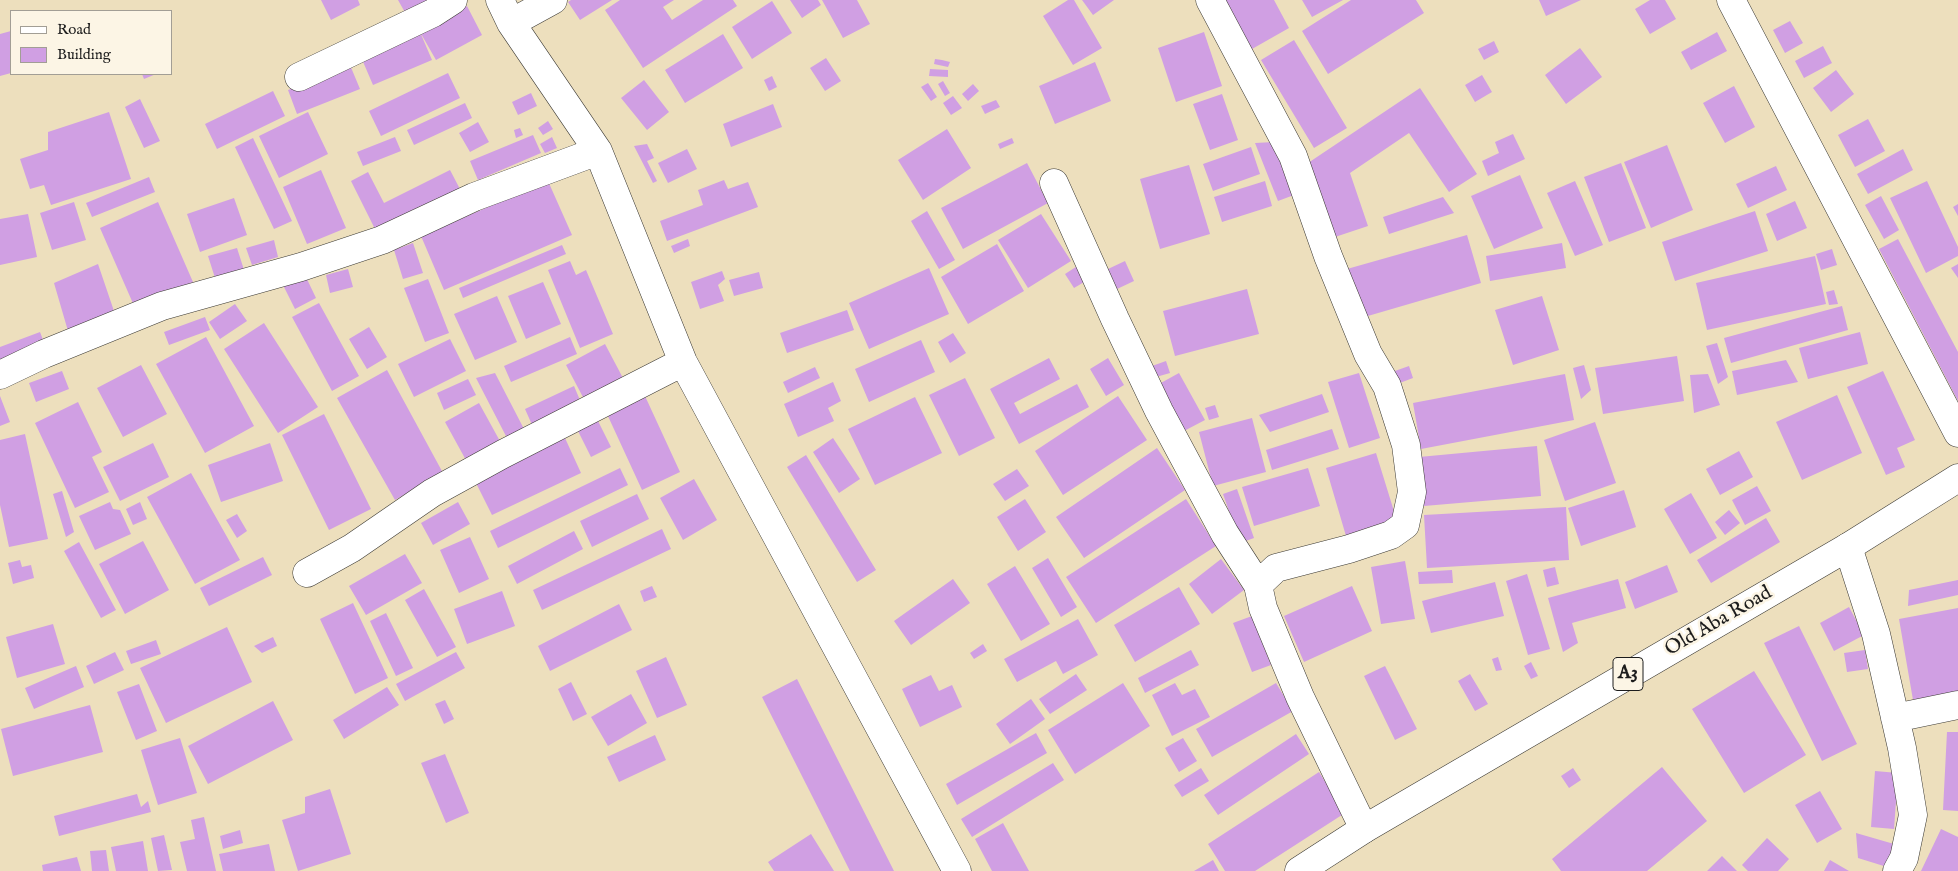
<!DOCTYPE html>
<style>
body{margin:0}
#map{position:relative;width:1958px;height:871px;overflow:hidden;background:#eddfbd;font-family:"IM FELL English",serif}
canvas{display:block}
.legend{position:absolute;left:10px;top:10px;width:162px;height:65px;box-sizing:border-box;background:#fcf5e5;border:1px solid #a29e95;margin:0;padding:6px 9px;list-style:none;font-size:15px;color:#1c1c1c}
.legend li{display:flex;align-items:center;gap:10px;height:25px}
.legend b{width:25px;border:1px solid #a29e95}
</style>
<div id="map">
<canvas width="1958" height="871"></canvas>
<ul class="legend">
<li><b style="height:6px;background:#fff"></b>Road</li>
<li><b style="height:14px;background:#d09fe3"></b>Building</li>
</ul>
</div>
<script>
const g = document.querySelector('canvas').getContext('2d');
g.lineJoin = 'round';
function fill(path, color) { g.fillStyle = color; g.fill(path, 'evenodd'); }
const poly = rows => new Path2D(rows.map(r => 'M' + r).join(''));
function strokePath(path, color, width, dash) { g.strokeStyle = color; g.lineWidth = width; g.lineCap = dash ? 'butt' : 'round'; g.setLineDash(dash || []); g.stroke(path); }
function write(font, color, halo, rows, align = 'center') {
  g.font = font + ' "IM FELL English",serif'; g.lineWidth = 5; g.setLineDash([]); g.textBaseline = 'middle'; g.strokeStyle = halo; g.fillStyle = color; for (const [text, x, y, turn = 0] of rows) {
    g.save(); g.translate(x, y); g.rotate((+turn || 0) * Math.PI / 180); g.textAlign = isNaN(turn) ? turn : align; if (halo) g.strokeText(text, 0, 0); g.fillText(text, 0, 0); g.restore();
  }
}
fill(poly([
 [321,0,358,0,360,5,331,20],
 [398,0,435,0,407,16],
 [571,0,612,0,580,20,568,2],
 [620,0,674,0,663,7,672,20,703,0,733,0,737,6,643,68,605,10],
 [790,0,818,0,821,5,802,18],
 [822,0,857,0,870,24,843,38],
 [1068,0,1074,0,1102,48,1073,65,1043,16],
 [1082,0,1114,0,1093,15],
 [1225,0,1274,0,1289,28,1252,49],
 [1302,0,1343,0,1312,17],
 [1351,0,1416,0,1424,13,1328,74,1302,31],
 [1539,0,1581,0,1546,16],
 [1650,0,1665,0,1676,19,1650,34,1635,9],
 [772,1,792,33,752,59,732,27],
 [467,6,482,35,436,60,420,32],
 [1790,21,1803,43,1785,53,1773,30],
 [11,31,11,73,0,76,0,34],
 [420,32,432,60,373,85,361,57],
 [1204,32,1222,86,1176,102,1158,48],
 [1717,32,1727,51,1691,70,1681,52],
 [723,34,743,68,685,103,665,70],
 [1294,40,1347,128,1314,148,1261,60],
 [1494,41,1499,52,1484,60,1478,49],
 [1823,46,1832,63,1804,78,1795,61],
 [1580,48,1602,77,1566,104,1545,75],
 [826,58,841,81,825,91,810,68],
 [935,59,942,60,950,62,948,67,934,64],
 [1095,62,1111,101,1055,124,1039,86],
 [350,65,360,89,297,114,288,90],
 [930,69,948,70,948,77,929,76],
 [1836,70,1854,94,1831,112,1813,88],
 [448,73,460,98,381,136,369,111],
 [142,74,156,74,144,79],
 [1482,75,1492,92,1475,102,1465,85],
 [772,76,777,87,769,91,764,80],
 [644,80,669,112,647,130,621,98],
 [943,81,950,93,945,96,938,84],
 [928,83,937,97,931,101,921,87],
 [973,84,979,91,968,101,962,94],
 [1734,86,1755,127,1725,143,1703,103],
 [1420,88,1477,174,1449,192,1409,133,1350,173,1368,226,1332,238,1308,163],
 [273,91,285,116,217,149,205,124],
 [531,93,537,106,518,115,512,102],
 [1222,94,1238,140,1210,150,1193,104],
 [953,96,962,108,951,115,943,103],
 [140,99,160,141,144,148,125,107],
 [996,100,1000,107,985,114,981,106],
 [465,103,472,118,414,145,407,130],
 [773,104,782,127,731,147,723,124],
 [109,112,131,179,51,205,44,185,30,189,20,159,48,150,48,132],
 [308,112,328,154,279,178,259,136],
 [1868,119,1885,151,1855,167,1838,135],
 [548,121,553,129,543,135,538,128],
 [478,122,489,142,470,152,459,133],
 [520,128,523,135,516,138,514,130],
 [947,129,971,168,923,200,898,160],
 [1513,134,1525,159,1488,176,1482,161,1499,153,1495,142],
 [533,135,541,153,478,180,470,161],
 [395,137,401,151,363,166,357,152],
 [552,137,557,148,545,153,540,144],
 [253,138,292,221,274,229,235,147],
 [1012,138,1014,143,1000,149,998,144],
 [1274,142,1294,195,1278,201,1255,143],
 [647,144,654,158,647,161,657,181,653,183,634,146],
 [1667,145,1693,210,1651,228,1624,162],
 [1251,147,1260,174,1213,191,1203,164],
 [687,149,697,169,668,183,658,163],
 [1903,149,1913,170,1868,194,1857,174],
 [1027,163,1048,203,963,249,941,208],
 [1621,163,1646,228,1609,242,1584,177],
 [1189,165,1210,234,1160,249,1140,179],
 [1776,166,1787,190,1748,208,1736,184],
 [321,170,346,228,307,244,283,187],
 [450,170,461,191,377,233,351,181,368,172,384,203],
 [1520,175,1543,228,1494,249,1471,196],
 [149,177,155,192,92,217,86,203],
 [724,180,728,189,748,182,758,207,667,241,660,221,703,205,698,190],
 [548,181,572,235,444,290,421,236],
 [1265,181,1272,206,1222,222,1214,197],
 [1575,181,1603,245,1575,256,1547,193],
 [1927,181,1958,247,1958,256,1926,273,1890,198],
 [1881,196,1899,230,1884,239,1865,205],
 [1443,197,1454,213,1389,234,1383,217],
 [234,198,247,235,200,252,187,214],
 [1795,201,1807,228,1777,241,1766,214],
 [74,202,86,240,52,250,40,213],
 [158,202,193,282,135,308,100,228],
 [1958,204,1958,216,1953,207],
 [927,211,955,260,939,269,911,221],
 [1755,211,1768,251,1675,281,1662,242],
 [28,214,37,257,0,265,0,219],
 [1041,214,1071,261,1028,288,998,240],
 [1467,235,1481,283,1361,318,1347,269],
 [688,239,690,246,674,253,671,246],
 [1898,239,1958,352,1958,401,1879,249],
 [274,240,278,257,252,265,246,248],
 [413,243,423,273,403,279,394,250],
 [1562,243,1566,268,1490,281,1486,256],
 [997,244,1024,291,968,324,941,277],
 [562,245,566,254,463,298,459,288],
 [237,248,245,273,216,281,208,256],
 [1832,249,1837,265,1821,270,1816,254],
 [1815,256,1826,304,1707,330,1696,283],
 [570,261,576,275,586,270,613,334,580,348,548,270],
 [1125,261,1134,281,1117,289,1108,269],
 [1082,263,1091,278,1074,288,1065,274],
 [98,264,115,314,68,331,54,283],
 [1958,264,1958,278,1951,268],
 [929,268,949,314,869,349,849,303],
 [348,269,353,287,330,293,326,275],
 [722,271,725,279,718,285,724,301,700,309,691,282],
 [759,272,763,288,734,296,729,280],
 [305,275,316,298,295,309,283,285],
 [428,279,449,333,425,342,404,288],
 [543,282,561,324,526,339,508,296],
 [1247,289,1259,334,1175,356,1163,311],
 [1834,290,1838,304,1829,305,1826,292],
 [497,296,517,342,475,360,454,314],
 [1542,296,1559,350,1513,365,1495,310],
 [319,303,359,376,332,391,292,317],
 [235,304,247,321,220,339,209,322],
 [1842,306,1848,330,1731,363,1724,338],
 [847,310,854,330,787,353,780,333],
 [205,317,210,330,169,345,164,332],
 [264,323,318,407,278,433,224,349],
 [369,327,387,357,367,369,349,339],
 [40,332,45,345,0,361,0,347],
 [1860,332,1868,364,1808,379,1799,348],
 [953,333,966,353,950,363,938,342],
 [206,337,254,426,205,453,156,364],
 [570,337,577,354,511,382,504,366],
 [450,339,466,371,414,397,398,364],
 [921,340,935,372,869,402,855,369],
 [1717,343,1728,377,1718,384,1706,346],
 [605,344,624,380,585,401,566,365],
 [1677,356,1684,401,1603,414,1595,368],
 [1049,358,1060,379,1014,403,1020,414,1077,384,1089,407,1019,444,990,389],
 [1108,358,1124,385,1106,396,1090,369],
 [1786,360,1798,382,1737,395,1732,371],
 [1166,361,1170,373,1156,377,1152,366],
 [141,365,167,414,123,437,97,388],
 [1584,365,1591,390,1581,399,1573,368],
 [1409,366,1413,378,1397,384,1392,372],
 [815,367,820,378,788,393,783,382],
 [387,370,443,473,395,500,337,398],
 [62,371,69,389,36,402,29,383],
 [1883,371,1915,440,1897,448,1905,467,1886,475,1847,387],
 [495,373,524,429,507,438,476,378],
 [1179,373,1205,420,1184,431,1159,384],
 [1359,373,1380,438,1349,448,1328,382],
 [1565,374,1574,420,1421,449,1413,403],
 [1708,374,1720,405,1694,413,1690,375],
 [965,378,995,438,959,456,929,395],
 [468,379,476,395,444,410,437,393],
 [833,382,841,401,828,408,834,421,798,437,784,404],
 [574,386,582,405,533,427,525,409],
 [1322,394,1329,412,1270,432,1259,415],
 [1837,395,1862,453,1802,480,1776,422],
 [0,396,10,422,0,426],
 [645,396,680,472,642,490,607,414],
 [1118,396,1147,440,1063,495,1035,451],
 [915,397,942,453,875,485,848,429],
 [78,402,102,452,92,457,109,492,75,508,35,423],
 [479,403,501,443,467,462,445,422],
 [1215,405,1219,417,1209,420,1205,408],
 [324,414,371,509,329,530,282,435],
 [1252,418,1266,472,1213,486,1199,432],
 [597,419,611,447,591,457,577,429],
 [1595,422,1616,483,1565,501,1544,440],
 [1332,429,1339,449,1272,470,1266,450],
 [25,434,48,539,9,547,0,505,0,440],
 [565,438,581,473,492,515,475,481],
 [833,438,860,479,839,493,813,452],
 [153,443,169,477,120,501,103,467],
 [270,443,283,481,221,502,208,465],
 [1537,446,1541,496,1424,506,1419,457],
 [1157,448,1185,490,1084,558,1056,517],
 [1739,451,1753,477,1720,495,1706,469],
 [1376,453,1397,521,1346,536,1326,468],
 [806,455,876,570,857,582,787,467],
 [620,468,628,485,498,548,490,531],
 [1308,468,1320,506,1254,526,1242,487],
 [1017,469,1029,486,1005,501,993,484],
 [191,473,240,560,195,584,147,497],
 [694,479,717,520,683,540,660,498],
 [1757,486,1771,511,1745,525,1732,500],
 [1237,489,1254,538,1240,543,1223,494],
 [1624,490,1636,527,1581,546,1568,508],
 [62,491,74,532,66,537,53,494],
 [1691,493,1717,538,1690,554,1664,509],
 [637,494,649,519,592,547,580,521],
 [1025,499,1046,532,1018,551,997,517],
 [1186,499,1216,546,1096,623,1066,577],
 [110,502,113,509,120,510,131,534,95,550,79,516],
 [140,502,147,519,133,525,126,509],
 [458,502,470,524,433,545,421,523],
 [1566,507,1569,560,1427,568,1424,515],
 [1729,510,1740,523,1725,535,1715,522],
 [237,514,247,531,237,538,226,520],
 [1766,518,1780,542,1711,583,1697,560],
 [662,529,671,549,542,610,533,590],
 [574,531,583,549,517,584,508,566],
 [470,537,489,579,459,593,440,550],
 [143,541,169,590,125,614,99,564],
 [79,542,116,610,101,618,64,551],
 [405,554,422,583,366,615,349,586],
 [263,557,272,575,209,606,200,588],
 [1048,558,1077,607,1061,617,1032,568],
 [1221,559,1244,590,1212,614,1189,584],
 [20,560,22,567,31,565,34,578,13,584,8,563],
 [1405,561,1415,619,1381,624,1371,567],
 [1667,565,1678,592,1635,609,1625,582],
 [1015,566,1050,624,1021,641,987,584],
 [1555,567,1559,584,1547,587,1543,570],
 [1452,570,1453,583,1419,584,1418,572],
 [1527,574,1550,649,1528,655,1506,581],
 [953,579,970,603,911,645,894,621],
 [1618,579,1626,608,1572,623,1578,643,1563,652,1548,598],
 [1958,580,1958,595,1908,606,1909,590],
 [1495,582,1504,616,1431,633,1422,601],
 [652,586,657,597,644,602,640,591],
 [1352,586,1372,631,1304,662,1284,616],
 [1179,587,1200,624,1135,662,1114,625],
 [424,589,456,647,437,657,405,600],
 [502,591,515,626,467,644,454,609],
 [353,603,388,678,355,694,320,619],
 [619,604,632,630,550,671,538,646],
 [1849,607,1864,635,1834,651,1820,623],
 [1958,608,1958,692,1913,700,1899,619],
 [386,613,413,668,396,676,370,621],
 [1252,616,1271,665,1252,672,1233,623],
 [1078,619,1098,655,1063,674,1056,661,1017,682,1004,659],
 [53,624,65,664,17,678,6,637],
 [1799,626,1857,744,1822,761,1764,643],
 [227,627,252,682,166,723,140,668],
 [273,637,277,646,262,653,254,646],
 [156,640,161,654,131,664,126,651],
 [983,644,987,651,974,659,970,653],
 [1191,650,1199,665,1145,693,1138,678],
 [1865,650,1868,669,1847,672,1844,653],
 [115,652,124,670,94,684,86,666],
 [456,652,465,668,405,701,396,684],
 [666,657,687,705,657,718,636,671],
 [1498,657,1502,670,1496,671,1492,659],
 [1531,662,1538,676,1531,679,1524,666],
 [76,666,84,687,34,709,25,688],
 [1385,666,1417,729,1395,740,1364,676],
 [1754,671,1806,755,1744,793,1692,709],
 [1076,674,1087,690,1050,714,1039,699],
 [1470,674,1488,704,1475,711,1458,681],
 [931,675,939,691,952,685,962,707,920,727,902,689],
 [797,679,894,871,850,871,762,697],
 [571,682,587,714,573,721,558,689],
 [1123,683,1150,726,1075,774,1048,730],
 [1175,683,1182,695,1195,689,1210,717,1172,736,1152,695],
 [1276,683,1293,711,1212,757,1196,729],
 [139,684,157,731,136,740,117,692],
 [387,687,399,705,344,739,333,720],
 [631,694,647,723,608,746,591,717],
 [1031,699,1045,719,1010,744,996,724],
 [445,700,454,719,444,724,435,704],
 [273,701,293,740,208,784,188,746],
 [90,705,103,752,13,776,1,729],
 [1947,732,1958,732,1958,811,1943,810],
 [1036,733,1047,753,957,805,946,784],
 [1296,734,1309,754,1218,815,1204,795],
 [655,735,666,760,619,782,607,757],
 [180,738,197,793,158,805,141,750],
 [1183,738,1197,761,1179,772,1165,748],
 [445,754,469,813,446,823,421,763],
 [1053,763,1064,780,972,837,961,819],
 [1662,767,1707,821,1647,871,1561,871,1552,859],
 [1201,768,1209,781,1182,797,1174,785],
 [1573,768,1581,780,1569,788,1561,776],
 [1875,771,1898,773,1894,829,1871,827],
 [1319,772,1345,813,1255,871,1225,871,1208,844],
 [330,789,351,854,298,871,282,820,305,813,305,797],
 [1820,791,1842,829,1817,843,1795,805],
 [137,794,141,807,148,801,151,812,59,836,54,816],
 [204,817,216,871,187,871,180,842,195,839,191,820],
 [1003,823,1029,871,992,871,975,839],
 [1941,829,1958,837,1958,871,1921,871],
 [240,830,243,843,223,849,220,836],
 [1856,833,1894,844,1887,867,1858,858],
 [811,834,834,871,774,871,768,862],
 [164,835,172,870,158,871,151,838],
 [1767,838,1789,859,1778,871,1748,871,1742,865],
 [143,841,148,871,116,871,111,847],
 [269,844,275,871,223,871,219,854],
 [106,850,109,871,92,871,90,851],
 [1722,856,1737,871,1707,871],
 [77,857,81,871,43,871,42,865],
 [1213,860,1219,871,1194,871],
 [1830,860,1849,871,1824,871]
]), '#d09fe3');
const minor = poly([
 [500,0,511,23,598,151,683,362,957,871],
 [1210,0,1293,156,1328,256,1368,354,1387,386,1406,445,1412,492,1405,525,1391,535,1349,549,1276,568,1258,585,1263,608,1300,697,1364,829],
 [1731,0,1958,433],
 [511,23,553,0],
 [299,77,433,13,453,0],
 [1054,183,1115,319,1159,411,1225,534,1258,585],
 [0,375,44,354,162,306,301,267,382,240,474,197,598,151],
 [1848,547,1876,634,1902,748,1913,815,1904,858,1897,871],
 [307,573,352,548,432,493,503,454,683,362],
 [1895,718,1958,705]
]);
const major = poly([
 [1299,871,1364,829,1848,547,1958,478]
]);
strokePath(minor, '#3b3934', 29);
strokePath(major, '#3b3934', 29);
strokePath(minor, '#fff', 28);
strokePath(major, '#fff', 28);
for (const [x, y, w] of [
 [1628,674,30]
]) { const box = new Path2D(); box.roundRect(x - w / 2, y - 16.5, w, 33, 4); g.fillStyle = '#fcf5e5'; g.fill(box); strokePath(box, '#1c1c1c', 1); }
write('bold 19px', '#1c1c1c', null, [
 ["A3",1628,674]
]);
write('20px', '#1c1c1c', '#fcf5e5', [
 ["Old Aba Road",1719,622,-30]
]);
</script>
